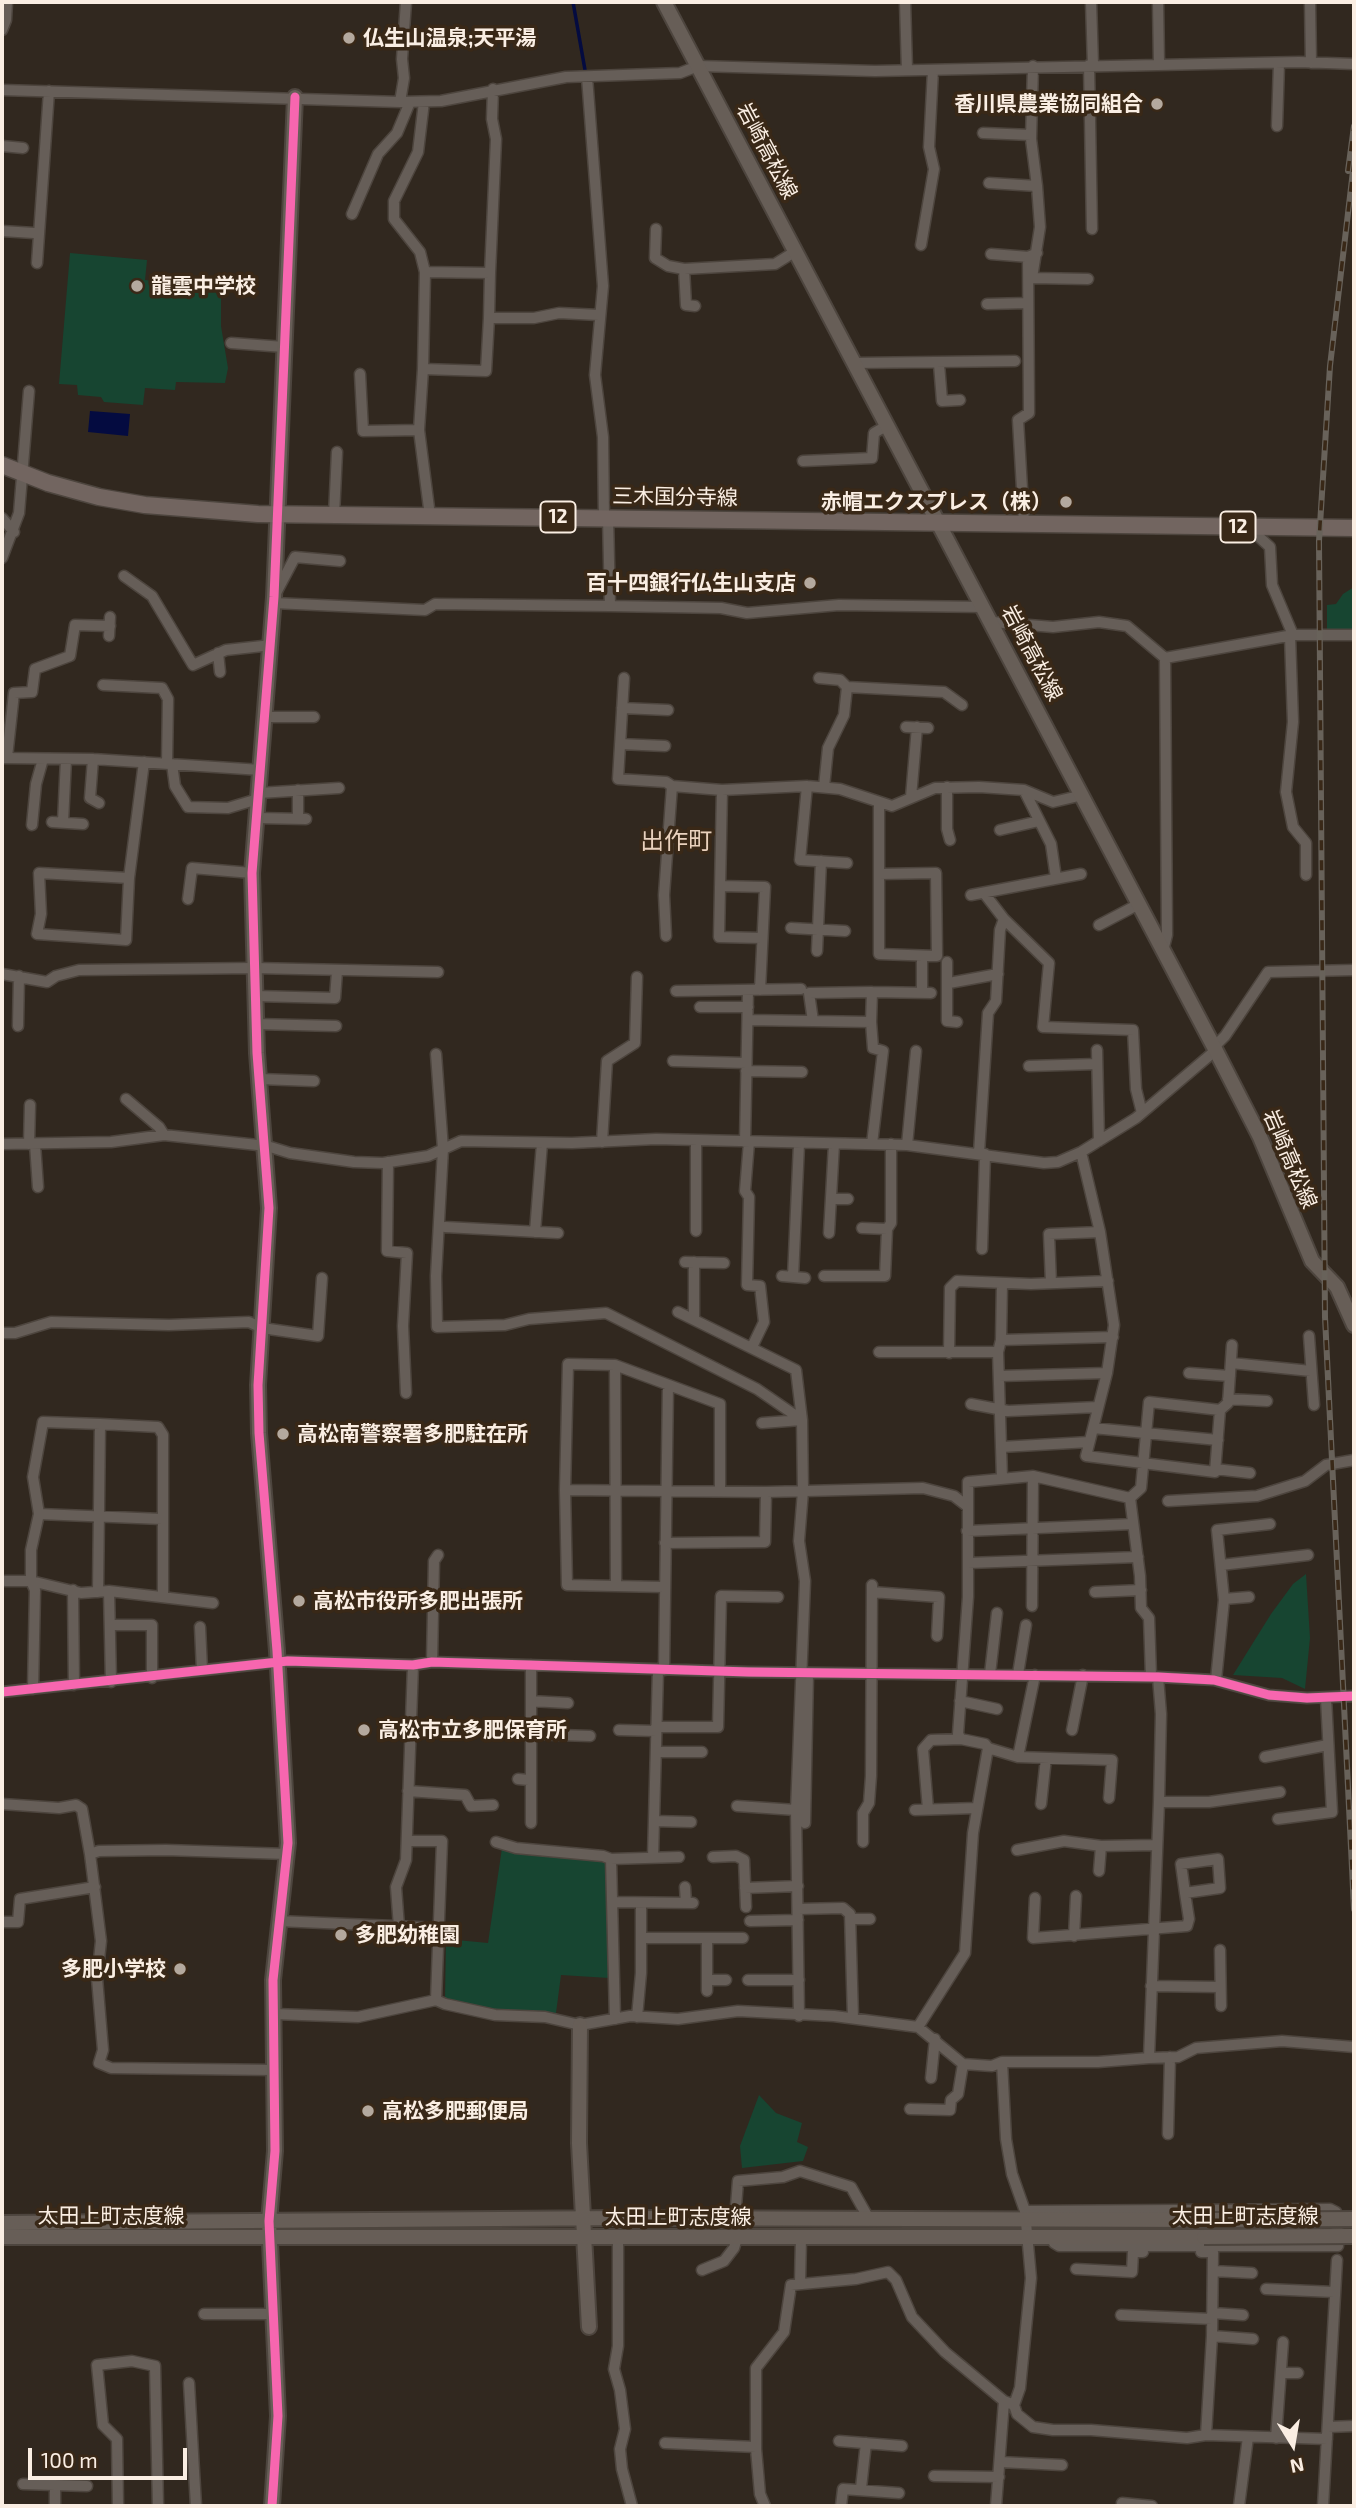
<!DOCTYPE html>
<meta charset="utf-8">
<style>
body{margin:0}
#map{position:relative;width:1356px;height:2508px;overflow:hidden;background:#31281f;font-family:"Exo 2",sans-serif}
canvas{display:block}
.frame{position:absolute;inset:0;border:4px solid #faeee3;pointer-events:none}
.north{position:absolute;left:1258px;top:2410px;width:70px;height:70px;-webkit-text-stroke:5px #392817;paint-order:stroke;rotate:169deg;font-size:19px;font-weight:700;line-height:28px;text-align:center;color:#faeee3}
.north::after{content:'';display:block;margin:auto;width:24px;height:32px;background:#faeee3;clip-path:polygon(50% 0,100% 100%,50% 72%,0 100%)}
.scale{position:absolute;left:28px;top:2448px;width:159px;height:32px;box-sizing:border-box;border:4px solid #faeee3;border-top:0;padding-left:9px;font-size:21px;line-height:24px;white-space:nowrap;color:#faeee3;-webkit-text-stroke:5px #392817;paint-order:stroke}
</style>
<div id="map">
<canvas width="1356" height="2508"></canvas>
<div class="frame"></div>
<div class="north">N</div>
<div class="scale">100 m</div>
</div>
<script>
const g = document.querySelector('canvas').getContext('2d');
g.lineJoin = 'round';
function fill(path, color) { g.fillStyle = color; g.fill(path, 'evenodd'); }
const poly = rows => new Path2D(rows.map(r => 'M' + r).join(''));
function strokePath(path, color, width, dash) { g.strokeStyle = color; g.lineWidth = width; g.lineCap = dash ? 'butt' : 'round'; g.setLineDash(dash || []); g.stroke(path); }
function write(font, color, halo, rows, align = 'center') {
  g.font = font + ' "Exo 2","Noto Sans JP",sans-serif'; g.lineWidth = 7; g.setLineDash([]); g.textBaseline = 'middle'; g.strokeStyle = halo; g.fillStyle = color; for (const [text, x, y, turn = 0] of rows) {
    g.save(); g.translate(x, y); g.rotate((+turn || 0) * Math.PI / 180); g.textAlign = isNaN(turn) ? turn : align; if (halo) g.strokeText(text, 0, 0); g.fillText(text, 0, 0); g.restore();
  }
}
fill(poly([
 [70,253,147,260,145,280,182,284,203,277,221,277,221,326,228,368,225,383,176,382,175,390,145,388,143,405,104,402,101,397,78,395,77,385,59,384],
 [1354,587,1354,633,1327,633,1327,605,1336,604,1343,594],
 [1306,1574,1310,1638,1305,1689,1282,1678,1233,1675,1271,1614,1293,1584],
 [502,1848,607,1861,609,1978,561,1975,556,2013,496,2012,445,2000,446,1939,488,1943],
 [759,2095,776,2113,802,2123,797,2142,808,2147,803,2161,742,2168,740,2146]
]), '#174531');
fill(poly([
 [90,411,130,414,128,436,88,432]
]), '#040b40');
strokePath(poly([
 [573,2,585,70]
]), '#040b40', 3.5);
const street = poly([
 [905,2,907,70],
 [1091,2,1093,65],
 [1158,2,1159,64],
 [1310,2,1311,63],
 [2,30,6,20,7,2],
 [1089,65,1092,229],
 [587,77,603,286,595,375,603,437,604,517],
 [2,90,400,102,441,101,566,77,680,73,698,66,875,71,1299,62,1354,64],
 [400,102,404,78,402,59,406,2],
 [424,102,418,152,394,201,394,219,420,252,425,272],
 [1277,126,1279,63],
 [983,133,1031,135],
 [2,146,23,148],
 [989,183,1037,186,1031,139,1033,66],
 [1037,186,1040,227,1032,278,1088,279],
 [352,214,378,154,397,133,410,102],
 [656,229,655,258,668,266,684,269,775,264,796,251],
 [2,231,34,233],
 [921,245,934,169,929,147,933,70],
 [991,254,1029,257],
 [37,263,49,91],
 [684,269,686,305,695,306],
 [490,273,496,139,492,119,493,89],
 [987,304,1028,303],
 [231,343,284,347],
 [855,363,1015,361],
 [939,364,942,401,960,400],
 [423,369,425,272,490,273,489,318],
 [360,374,363,431,419,430,430,516],
 [419,430,423,369,486,371,489,318,534,318,559,313,599,315],
 [803,461,872,458,874,433,888,425],
 [334,515,337,452],
 [2,518,14,532],
 [1024,523,1018,420,1029,413,1028,257,1037,253],
 [1248,527,1270,547,1272,585,1293,635],
 [2,558,19,513,29,391],
 [124,576,152,596,193,665,226,650,272,645],
 [276,593,295,557,340,561],
 [274,603,425,610,435,604,610,606,608,517],
 [610,606,721,608,747,613,839,605,984,607],
 [992,622,1053,627,1099,622,1127,626,1165,658,1293,635,1354,635],
 [109,636,110,617],
 [1290,636,1293,722,1286,792,1293,827,1306,843,1306,875],
 [218,653,220,672],
 [624,678,618,779,666,782,672,786],
 [819,678,840,680,847,687,944,692,962,705],
 [103,685,162,688,168,699,167,764],
 [622,708,668,710],
 [265,717,314,717],
 [906,727,928,728],
 [620,744,665,746],
 [7,757,14,693,32,692,35,669,70,656,75,625,110,626],
 [2,758,93,759,261,770],
 [93,759,90,798,99,803],
 [172,764,175,786,188,807,228,808,258,799],
 [807,786,800,860,847,863],
 [824,787,828,748,844,715,847,687],
 [947,787,947,829,950,840],
 [722,790,719,937,762,938],
 [1024,790,1051,844,1056,878],
 [259,793,339,788],
 [911,797,917,727],
 [257,818,306,819],
 [298,819,298,790],
 [52,822,83,824],
 [63,822,66,759],
 [32,825,36,784,43,759],
 [1000,830,1039,821],
 [879,874,936,873,937,956,879,954,879,803],
 [129,878,39,873,41,914,37,934,126,940,129,878,144,762],
 [720,886,765,887,760,990],
 [984,893,1004,919,1049,963,1043,1027,1133,1030,1136,1089,1142,1113],
 [971,895,1081,874],
 [188,899,192,868,252,873],
 [1099,925,1139,904],
 [791,928,845,931],
 [666,936,664,895,672,786,722,790,807,786,840,789,892,806,935,788,979,787,1024,790,1053,802,1083,795],
 [817,951,821,861],
 [1163,951,1167,935,1165,658],
 [947,962,947,1021,957,1022],
 [2,974,47,982,56,976,79,970,254,968,438,972],
 [949,983,998,974],
 [676,991,801,989],
 [872,992,931,993],
 [922,992,922,956],
 [255,996,335,998,337,971],
 [700,1007,748,1007],
 [748,1020,813,1021,871,1022,872,992,809,993,813,1021],
 [871,1022,873,1048,883,1051,872,1144],
 [256,1024,336,1026],
 [18,1026,19,976],
 [1214,1047,1225,1036,1268,972,1354,970],
 [1097,1050,1099,1141],
 [436,1054,443,1149,436,1276,437,1327,505,1325,529,1319,606,1313,757,1389,802,1420],
 [673,1061,746,1063],
 [1029,1066,1097,1064],
 [746,1071,802,1072],
 [260,1079,314,1081],
 [126,1099,159,1127,164,1135],
 [602,1142,607,1061,635,1043,637,977],
 [745,1142,748,990],
 [749,1142,745,1191,749,1197,747,1285,760,1286,764,1322,752,1347],
 [2,1144,111,1142,164,1135,267,1146,290,1153,354,1162,383,1163,428,1156,461,1141,572,1143,656,1139,907,1145,1044,1163,1058,1162,1081,1152,1136,1118,1216,1050],
 [29,1144,30,1105],
 [35,1144,38,1187],
 [907,1145,916,1051],
 [1081,1152,1100,1232,1114,1325,1107,1373,1086,1456,1215,1472,1220,1410,1228,1403,1232,1345],
 [979,1153,988,1013,996,1001,1000,930,1004,919],
 [388,1162,387,1251,407,1253,403,1326,406,1393],
 [831,1199,848,1199],
 [445,1227,558,1233],
 [862,1228,887,1229],
 [696,1231,696,1140],
 [535,1232,542,1143],
 [829,1233,834,1144],
 [982,1249,985,1154],
 [685,1262,724,1263],
 [782,1276,805,1278],
 [824,1276,885,1276,887,1229,891,1223,891,1144],
 [793,1277,799,1144],
 [1002,1283,1001,1340,998,1352,1002,1478],
 [1051,1283,1049,1234,1100,1232],
 [678,1312,796,1370,802,1420,803,1491,799,1541,805,1581,796,1810,799,2016],
 [694,1319,694,1262],
 [2,1333,15,1333,51,1322,169,1325,249,1322,262,1328,318,1336,322,1278],
 [1309,1336,1314,1405],
 [1001,1340,1113,1337],
 [879,1352,998,1352],
 [949,1353,950,1288,957,1281,1031,1284,1108,1281],
 [1231,1363,1311,1371],
 [615,1365,616,1586],
 [1189,1373,1230,1376],
 [999,1376,1107,1373],
 [1228,1399,1267,1401],
 [971,1404,1008,1411,1098,1407],
 [762,1423,801,1420],
 [1093,1428,1218,1440],
 [1001,1447,1089,1442],
 [1215,1469,1250,1473],
 [565,1490,766,1492,923,1488,954,1496,967,1506],
 [1130,1498,1140,1576,1141,1608,1149,1618,1151,1676],
 [1130,1498,1141,1488,1149,1402,1220,1410],
 [1168,1501,1257,1496,1305,1481,1326,1465,1354,1460],
 [39,1514,162,1519],
 [967,1531,1133,1524],
 [665,1543,765,1542,766,1492],
 [968,1563,1138,1557],
 [1221,1565,1308,1555],
 [5,1581,31,1581,81,1593,109,1591,213,1603],
 [664,1587,567,1585,565,1490,568,1364,615,1365,720,1404,720,1491],
 [73,1590,74,1685],
 [109,1591,111,1682],
 [98,1592,100,1424,158,1427,163,1435,163,1596],
 [872,1592,939,1597,937,1636],
 [1095,1592,1141,1590],
 [1224,1599,1249,1597],
 [1032,1606,1033,1476],
 [110,1625,152,1625,152,1678],
 [200,1627,202,1670],
 [432,1662,434,1561,438,1555],
 [664,1670,668,1385],
 [990,1674,997,1613],
 [1018,1674,1026,1625],
 [1158,1677,1161,1714,1159,1802,1149,2058,1098,2062,1002,2062,1006,2139,1012,2174,1025,2211,1031,2278,1020,2388,1014,2405,1017,2414,1033,2427,1053,2430,1091,2430,1187,2438,1206,2435,1327,2439],
 [1216,1680,1224,1600,1217,1530,1270,1524],
 [33,1689,35,1590,31,1581,31,1550,39,1514,33,1477,43,1422,100,1424],
 [2,1692,288,1661,413,1665,432,1662,749,1672,1158,1677,1214,1680,1269,1695,1307,1698,1354,1696],
 [531,1701,568,1703],
 [960,1701,997,1709],
 [656,1727,718,1727,721,1596,778,1597],
 [619,1730,656,1731],
 [1072,1730,1083,1675],
 [530,1734,590,1736],
 [988,1748,1018,1757,1112,1760,1109,1798],
 [656,1752,702,1752],
 [1018,1757,1035,1675],
 [1265,1757,1328,1745],
 [518,1779,529,1780],
 [408,1791,465,1795,471,1806,493,1805],
 [1159,1802,1209,1802,1280,1792],
 [2,1804,59,1808,76,1805,82,1809,90,1854],
 [1041,1804,1046,1758],
 [737,1806,796,1810],
 [928,1809,923,1749,931,1740,961,1739],
 [915,1810,976,1808],
 [1278,1819,1332,1812,1326,1698],
 [654,1821,691,1822],
 [531,1823,531,1665],
 [805,1823,808,1673],
 [407,1841,442,1841,436,2000,445,2004,495,2015,545,2017,580,2025,630,2016,678,2019,738,2011,834,2016,918,2027,963,2064,992,2066,1002,2062],
 [496,1842,516,1848,603,1856,611,1859,615,2019],
 [863,1842,863,1813,869,1803,871,1776,872,1585],
 [1017,1850,1064,1841,1101,1846,1156,1845],
 [653,1857,658,1670],
 [713,1857,736,1856,744,1860,746,1907],
 [611,1859,679,1857],
 [1099,1871,1101,1846],
 [685,1887,686,1903],
 [745,1888,798,1886],
 [1035,1898,1033,1938,1187,1926,1189,1919,1185,1893,1181,1864,1218,1859,1220,1888,1185,1893],
 [613,1902,693,1903],
 [798,1909,843,1908,850,1914,853,2018],
 [850,1919,870,1919],
 [278,1921,440,1928],
 [750,1921,798,1920],
 [2,1922,18,1922,20,1899,95,1887],
 [399,1927,396,1887,406,1860,413,1665],
 [1074,1936,1076,1896],
 [641,1938,743,1938],
 [707,1938,707,1991],
 [1220,1950,1221,2006],
 [707,1980,726,1980],
 [748,1980,799,1980],
 [1151,1986,1220,1987],
 [274,2014,358,2017,436,2000],
 [637,2017,641,1973,641,1903],
 [918,2027,965,1953,973,1833,988,1748,985,1744,961,1739,958,1734,968,1597,968,1482,1033,1476,1130,1498],
 [1149,2058,1178,2057,1196,2048,1282,2041,1354,2047],
 [274,2070,111,2068,99,2063,103,2050,97,1978,101,1941,90,1854,99,1851,166,1850,287,1854],
 [931,2078,935,2039],
 [910,2109,950,2110,951,2100,958,2094,963,2064],
 [1168,2134,1170,2057],
 [1025,2211,1330,2209,1336,2212,1338,2246,1059,2246,1054,2243,1052,2237],
 [735,2219,738,2181,783,2177,800,2171,851,2187,869,2219],
 [618,2239,618,2346,614,2369,620,2390,625,2429,620,2449,622,2469,632,2506],
 [1201,2252,1213,2252,1212,2336,1206,2435],
 [1076,2269,1132,2272,1133,2252,1143,2252],
 [702,2270,724,2261,734,2248,737,2238],
 [1213,2271,1252,2273],
 [800,2283,801,2238],
 [1266,2289,1334,2292],
 [1213,2313,1243,2315],
 [204,2314,274,2314],
 [1121,2315,1212,2319],
 [1212,2336,1253,2339],
 [1281,2373,1298,2373],
 [189,2383,196,2506],
 [1328,2427,1354,2426],
 [1276,2438,1283,2342],
 [839,2441,902,2446],
 [665,2443,756,2447],
 [1000,2462,1062,2465],
 [934,2476,999,2477],
 [23,2484,87,2486],
 [55,2486,55,2506],
 [861,2488,866,2443],
 [118,2506,117,2439,103,2425,97,2365,132,2361,155,2366,158,2506],
 [765,2506,760,2494,756,2449,756,2368,784,2332,791,2285,856,2279,888,2272,896,2280,912,2317,945,2352,1004,2401,1014,2405],
 [841,2506,843,2489,899,2493],
 [996,2506,1004,2401],
 [1122,2506,1122,2503,1152,2506],
 [1239,2506,1248,2437],
 [1323,2506,1337,2260]
]);
const secondary = poly([
 [664,2,1214,1047,1260,1137,1312,1261,1337,1287,1354,1325],
 [580,2025,579,2143,589,2327],
 [2,2223,621,2218,1204,2220],
 [2,2237,1204,2237],
 [272,2506,278,2416,269,2221,275,2151,273,1980,288,1843,277,1651,259,1433,258,1385,269,1208,257,1053,252,873,274,597,295,97]
]);
const primary = poly([
 [2,465,48,483,99,497,145,505,258,514,1354,528]
]);
strokePath(street, '#4d453e', 13);
strokePath(secondary, '#4d453e', 18);
strokePath(primary, '#4d453e', 19);
strokePath(street, '#665e58', 10);
strokePath(secondary, '#675e57', 14);
strokePath(primary, '#726560', 16);
const rail = poly([
 [1354,162,1330,366,1319,541,1325,1317,1354,1909],
 [1348,171,1354,126]
]);
strokePath(rail, '#68625a', 6);
strokePath(rail, '#392817', 3.5, [10]);
const secondaryBridge = poly([
 [1204,2220,1354,2219],
 [1204,2237,1354,2236]
]);
strokePath(secondaryBridge, '#4d453e', 18, []);
strokePath(secondaryBridge, '#675e57', 14);
strokePath(poly([
 [2,1692,288,1661,413,1665,432,1662,749,1672,1158,1677,1214,1680,1269,1695,1307,1698,1354,1696],
 [272,2506,278,2416,269,2221,275,2151,273,1980,288,1843,277,1651,259,1433,258,1385,269,1208,257,1053,252,873,274,597,295,97]
]), '#f766af', 9);
for (const [x, y, r, color] of [
 [349,38,7,"#b4a99e"],
 [1157,104,7,"#b4a99e"],
 [137,286,7,"#b4a99e"],
 [1066,502,7,"#b4a99e"],
 [810,583,7,"#b4a99e"],
 [283,1434,7,"#b4a99e"],
 [299,1601,7,"#b4a99e"],
 [364,1730,7,"#b4a99e"],
 [341,1935,7,"#b4a99e"],
 [180,1969,7,"#b4a99e"],
 [368,2111,7,"#b4a99e"]
]) { const dot = new Path2D(); dot.arc(x, y, r, 0, 2 * Math.PI); g.fillStyle = color; g.fill(dot); strokePath(dot, '#392817', 2.5); }
for (const [x, y, w] of [
 [558,517,35],
 [1238,527,35]
]) { const box = new Path2D(); box.roundRect(x - w / 2, y - 15.5, w, 31, 5); g.fillStyle = '#392817'; g.fill(box); strokePath(box, '#faeee3', 2); }
write('bold 19px', '#faeee3', null, [
 ["12",558,517],
 ["12",1238,527]
]);
write('bold 21px', '#faeee3', '#392817', [
 ["仏生山温泉;天平湯",363,38],
 ["香川県農業協同組合",1143,104,"right"],
 ["龍雲中学校",151,286],
 ["赤帽エクスプレス（株）",1052,502,"right"],
 ["百十四銀行仏生山支店",796,583,"right"],
 ["高松南警察署多肥駐在所",297,1434],
 ["高松市役所多肥出張所",313,1601],
 ["高松市立多肥保育所",378,1730],
 ["多肥幼稚園",355,1935],
 ["多肥小学校",166,1969,"right"],
 ["高松多肥郵便局",382,2111]
], 'left');
write('21px', '#faeee3', '#392817', [
 ["岩崎高松線",767,151,62],
 ["三木国分寺線",675,497,1],
 ["岩崎高松線",1032,653,62],
 ["岩崎高松線",1290,1159,67],
 ["太田上町志度線",111,2216],
 ["太田上町志度線",1245,2216],
 ["太田上町志度線",678,2217]
]);
write('24px', '#e9d1bd', '#392817', [
 ["出作町",676,841]
]);
</script>
